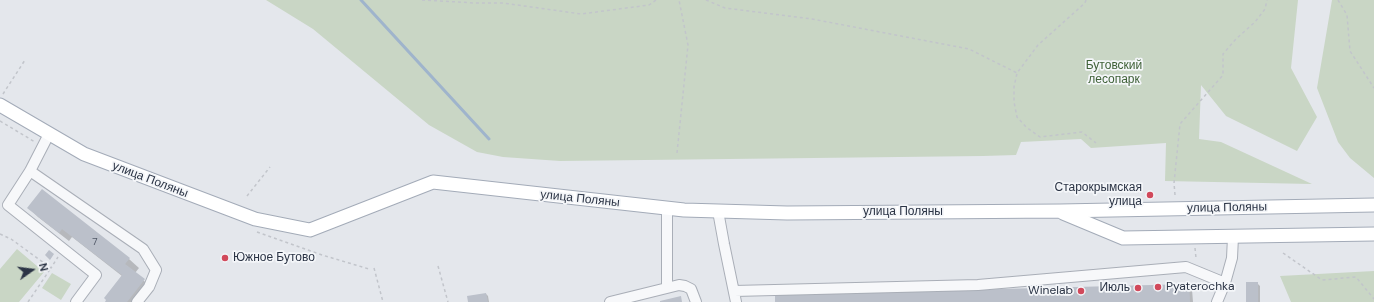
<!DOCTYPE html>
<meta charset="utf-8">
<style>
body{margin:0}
#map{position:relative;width:1374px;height:302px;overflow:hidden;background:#e4e7ec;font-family:"DM Sans",sans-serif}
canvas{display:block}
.north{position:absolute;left:12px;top:250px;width:40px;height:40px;-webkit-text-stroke:3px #f4f6f9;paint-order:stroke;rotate:76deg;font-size:11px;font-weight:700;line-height:16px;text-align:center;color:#2b3445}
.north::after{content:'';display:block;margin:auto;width:14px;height:18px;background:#2b3445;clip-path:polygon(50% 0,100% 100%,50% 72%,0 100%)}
</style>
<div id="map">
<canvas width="1374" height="302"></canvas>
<div class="north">N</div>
</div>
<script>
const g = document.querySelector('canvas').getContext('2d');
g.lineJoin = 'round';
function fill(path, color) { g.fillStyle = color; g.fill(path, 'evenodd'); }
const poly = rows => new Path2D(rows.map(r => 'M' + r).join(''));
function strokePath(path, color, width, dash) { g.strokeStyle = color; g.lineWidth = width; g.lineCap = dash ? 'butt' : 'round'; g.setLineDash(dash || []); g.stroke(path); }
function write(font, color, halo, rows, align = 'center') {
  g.font = font + ' "DM Sans",sans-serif'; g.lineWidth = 3.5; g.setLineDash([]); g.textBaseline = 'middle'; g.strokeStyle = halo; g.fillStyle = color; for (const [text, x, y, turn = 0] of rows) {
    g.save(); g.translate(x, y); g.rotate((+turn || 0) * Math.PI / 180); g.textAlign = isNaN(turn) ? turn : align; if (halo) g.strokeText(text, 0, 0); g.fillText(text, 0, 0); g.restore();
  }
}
fill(poly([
 [266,0,1298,0,1291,68,1317,117,1297,151,1226,116,1201,85,1199,139,1221,142,1312,184,1165,181,1166,143,1091,148,1081,139,1021,142,1016,155,983,156,560,161,503,157,477,152,429,125,313,29],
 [1332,0,1374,0,1374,178,1350,158,1338,142,1317,88],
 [17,249,44,272,19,302,0,302,0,269],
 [1374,271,1374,302,1291,302,1280,276],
 [52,273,71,284,61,300,42,288]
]), '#c9d6c5');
fill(poly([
 [28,207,129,259,139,268,135,273,153,289,143,302,106,302,122,276,72,237,69,241,38,217],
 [1257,283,1260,286,1260,302,1247,302],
 [1188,285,1192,289,1193,302,776,302],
 [486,294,488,296,489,302,469,302]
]), '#0003');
strokePath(poly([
 [361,0,489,139]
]), '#9fb4cc', 3);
fill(poly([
 [42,189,130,258,125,264,145,279,127,302,105,302,106,300,104,298,122,275,62,229,59,233,27,208],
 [49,250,54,254,50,260,45,255],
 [1246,282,1258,282,1258,302,1246,302],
 [1189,284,1190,302,775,302,775,295],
 [486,293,488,302,468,302,467,296],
 [681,296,682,302,660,302,660,301]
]), '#bbc0ca');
const minor = poly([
 [49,134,30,171,8,205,96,275,76,302],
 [30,171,143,249,156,270,149,287,137,302],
 [718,211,724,244,736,302],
 [667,288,667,208],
 [734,291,978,285,1186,267,1225,283],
 [610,302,679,285,685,286,691,289,696,302],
 [1217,302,1225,283,1232,258,1233,237]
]);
const major = poly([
 [0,105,84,154,255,219,310,230,433,182,684,210,787,213,1060,211,1374,205],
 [1063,213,1123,238,1374,234]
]);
strokePath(minor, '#a9aeb7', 12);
strokePath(major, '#a3abb8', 15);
strokePath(poly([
 [422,0,475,3,503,3,581,14,649,5,656,0],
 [706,0,725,8,812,19,969,49,1017,73],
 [1086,0,1085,3,1038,45,1017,73,1014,87,1014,102,1017,117,1026,127,1040,137,1082,132,1096,143],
 [1338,0,1347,15,1350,51,1374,88],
 [3,94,25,60],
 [0,121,35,142],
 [677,153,688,45,679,0],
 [1175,195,1174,183,1180,124,1223,75,1223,54,1236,39,1255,22,1265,9,1267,0],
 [247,196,270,167],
 [257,232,322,255,369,269],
 [0,234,11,239,51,268,58,257],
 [1195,248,1196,258],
 [1283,253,1322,280,1356,277,1374,299],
 [438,266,448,302],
 [374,268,383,302],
 [28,302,51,268]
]), '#c2c5cb', 1.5, [3, 3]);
strokePath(minor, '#f7f8fa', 10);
strokePath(major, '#fff', 13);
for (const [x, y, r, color] of [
 [1150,195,4,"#d1495b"],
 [225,258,4,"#d1495b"],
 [1158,287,4,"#d1495b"],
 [1138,288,4,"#d1495b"],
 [1081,291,4,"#d1495b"]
]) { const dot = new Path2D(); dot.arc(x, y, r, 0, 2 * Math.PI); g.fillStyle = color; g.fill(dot); strokePath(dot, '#f4f6f9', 1.5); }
write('10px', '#4f5766', null, [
 ["7",95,242]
]);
write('12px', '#3f6138', '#f4f6f9', [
 ["Бутовский",1114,66],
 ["лесопарк",1114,80]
]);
write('12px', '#2b3445', '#f4f6f9', [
 ["улица Поляны",150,180,21],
 ["улица Поляны",580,199,6],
 ["улица Поляны",1227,208,-1],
 ["улица Поляны",903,212]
]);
write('12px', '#2b3445', '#f4f6f9', [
 ["Старокрымская",1142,188],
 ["улица",1142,202],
 ["Южное Бутово",233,258,"left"],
 ["Pyaterochka",1166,287,"left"],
 ["Июль",1130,288],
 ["Winelab",1073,291]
], 'right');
</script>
